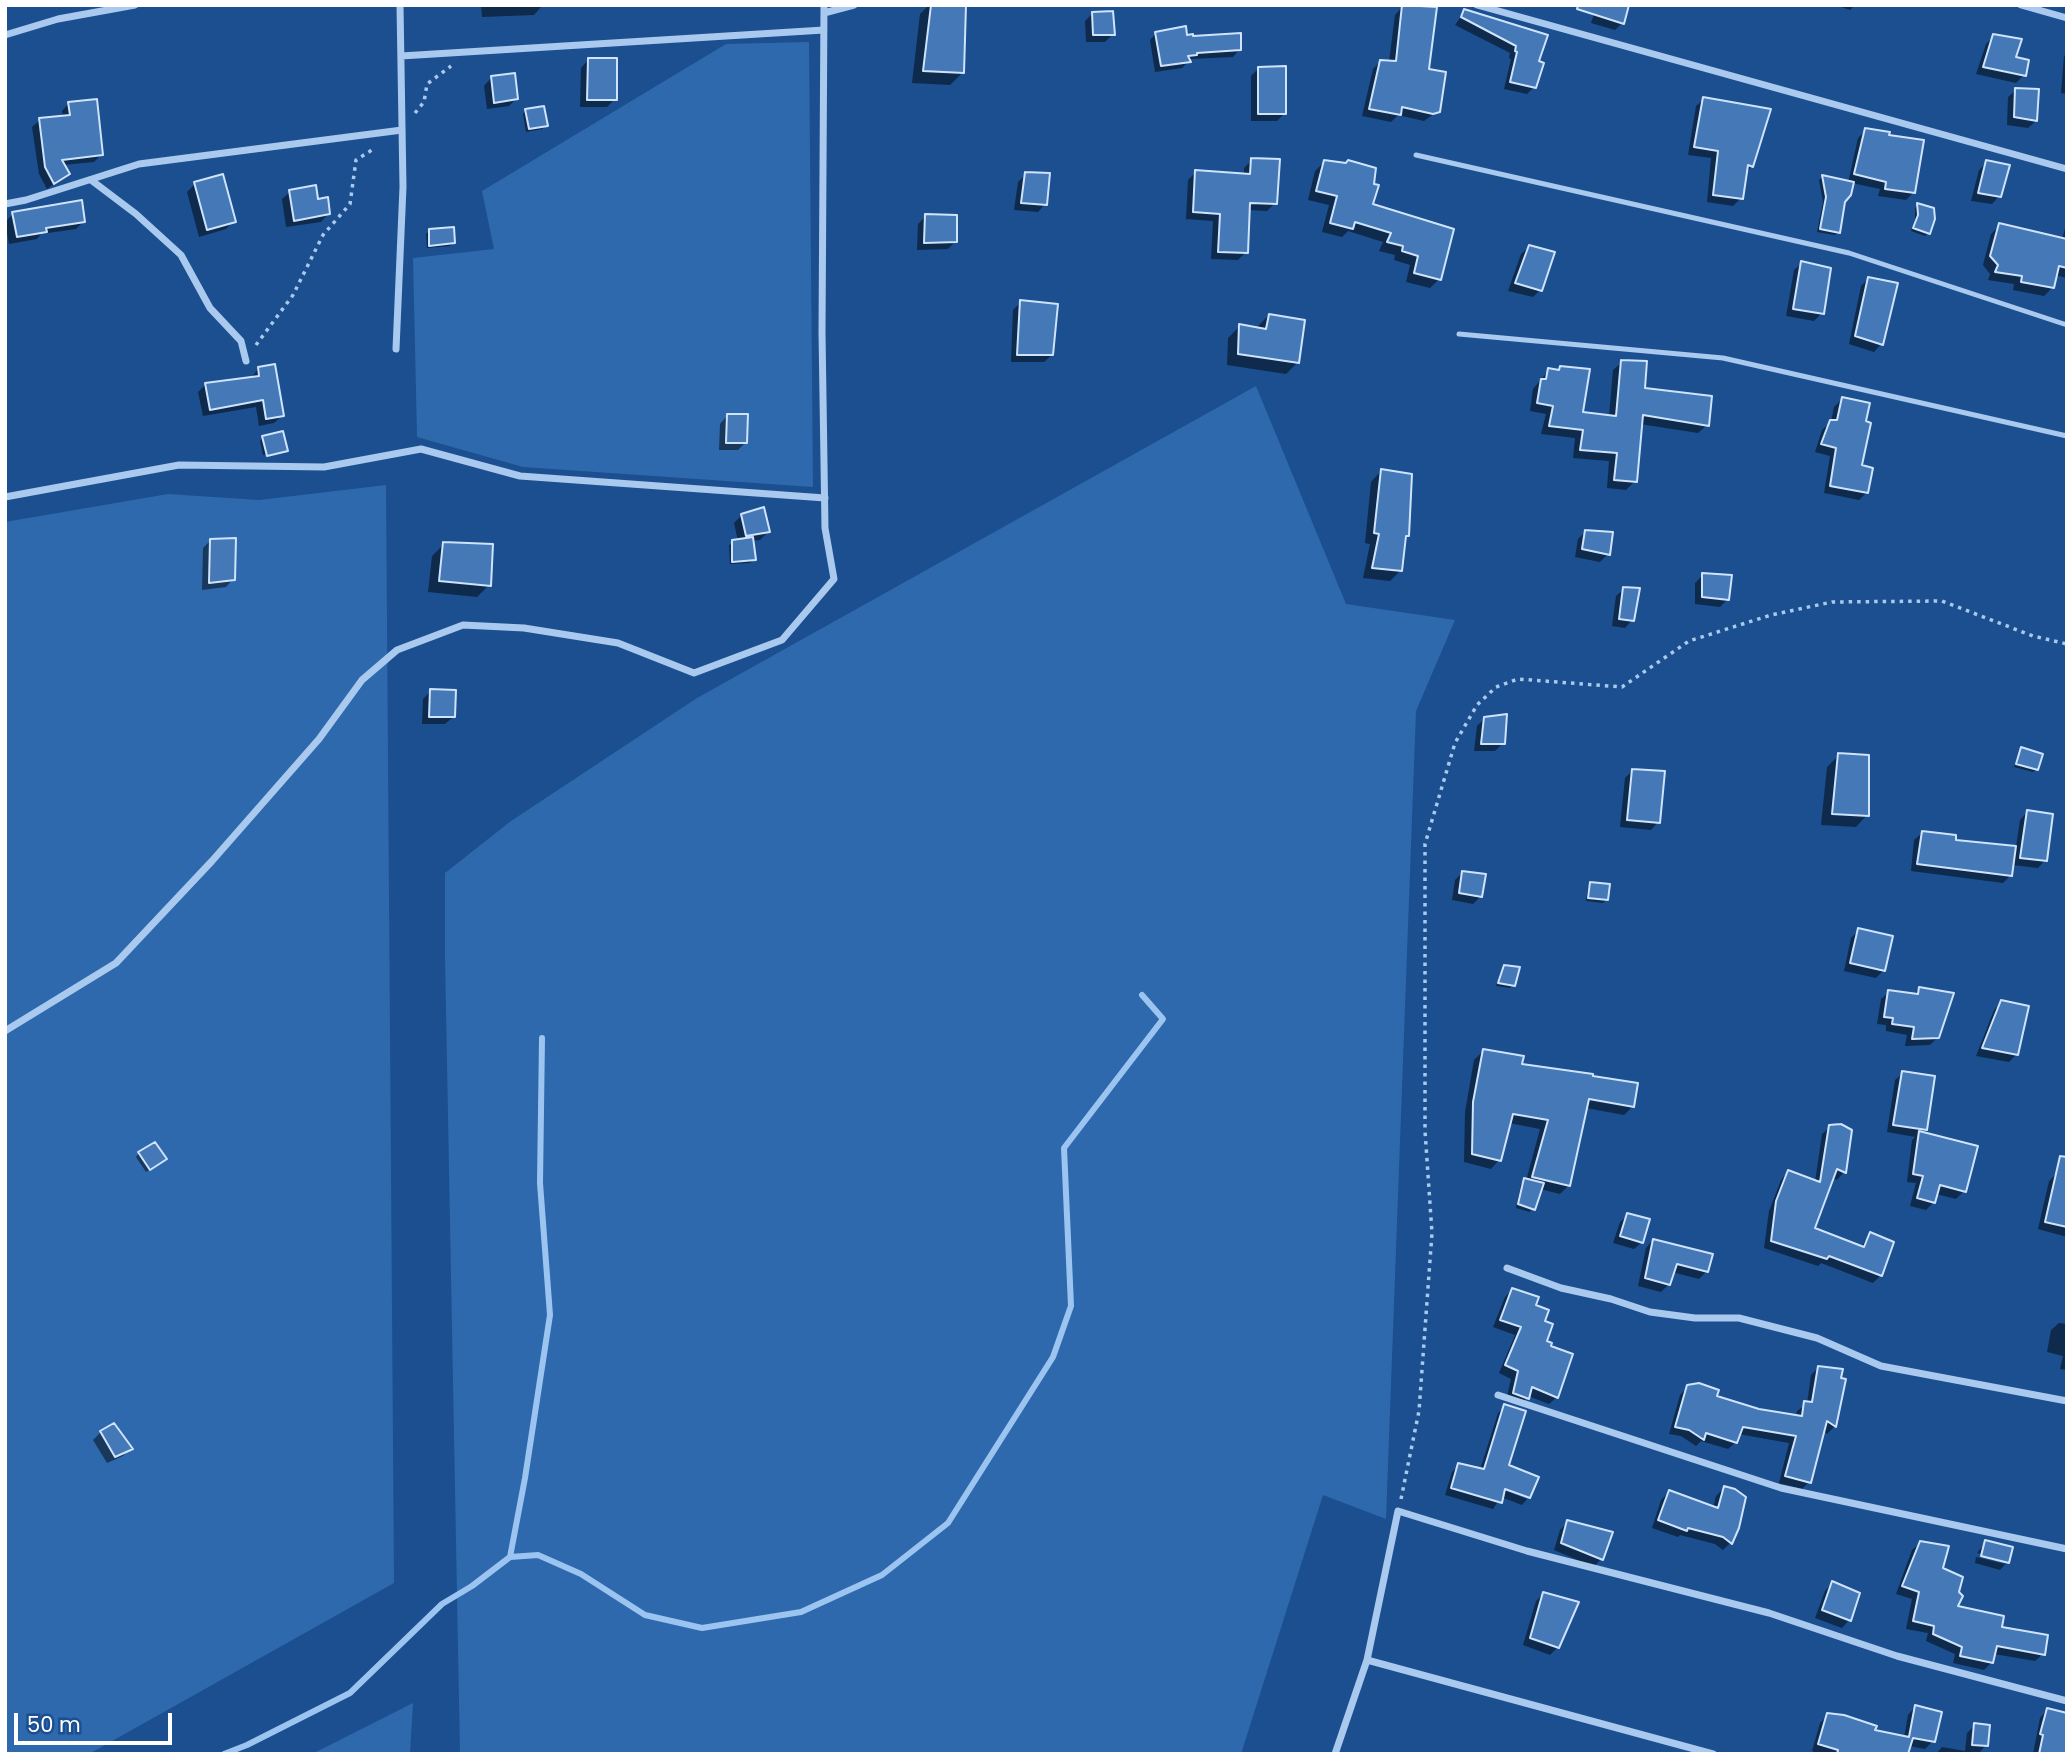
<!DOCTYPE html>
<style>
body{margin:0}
#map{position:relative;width:2072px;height:1759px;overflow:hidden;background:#1b4f8f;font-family:Poppins,sans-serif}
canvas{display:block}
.frame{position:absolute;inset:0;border:7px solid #fff;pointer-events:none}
.scale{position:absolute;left:14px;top:1713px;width:158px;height:32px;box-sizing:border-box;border:4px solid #fff;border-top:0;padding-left:9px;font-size:21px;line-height:24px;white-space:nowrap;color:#fff;-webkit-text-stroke:5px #1b4f8f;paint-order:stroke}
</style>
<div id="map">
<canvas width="2072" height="1759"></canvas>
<div class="frame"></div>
<div class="scale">50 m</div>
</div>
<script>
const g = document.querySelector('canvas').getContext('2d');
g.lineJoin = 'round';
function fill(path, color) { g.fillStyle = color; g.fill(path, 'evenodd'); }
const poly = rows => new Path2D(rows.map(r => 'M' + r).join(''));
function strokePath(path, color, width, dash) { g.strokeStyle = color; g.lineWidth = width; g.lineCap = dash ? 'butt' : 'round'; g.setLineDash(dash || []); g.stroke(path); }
fill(poly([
 [809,42,813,487,523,467,417,437,413,258,494,249,482,191,726,44],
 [1256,386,1346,604,1455,620,1416,711,1386,1519,1323,1495,1241,1754,460,1754,445,957,445,873,511,821,697,698],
 [386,485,394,1583,89,1754,5,1754,5,522,168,494,259,500],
 [413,1703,410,1754,312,1754]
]), '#2e69ad');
fill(poly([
 [481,5,541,5,541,7,534,15,482,17],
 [929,5,964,5,962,73,950,85,912,83,920,14],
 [1597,5,1622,23,1615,30,1591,23],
 [1835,5,1855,5,1850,10],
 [1402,7,1427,71,1438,111,1424,121,1398,115,1391,122,1362,116,1373,69,1381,61,1389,62,1395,15],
 [1465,11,1546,36,1537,63,1534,87,1527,94,1504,89,1511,59,1509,58,1510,53,1455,25],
 [1093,13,1113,34,1105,42,1086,42,1085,21],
 [1156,33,1185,37,1239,50,1233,57,1191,59,1182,68,1155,72,1150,40],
 [1994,36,2014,58,2024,75,2016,83,1976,74,1986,44],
 [2067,53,2067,94,2061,93,2064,56],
 [588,60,615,99,607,107,580,107,581,68],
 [1259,68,1285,113,1277,121,1251,121,1251,76],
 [491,78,517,98,509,106,487,109,484,86],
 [2016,90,2036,121,2028,128,2007,125,2008,97],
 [1704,99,1752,166,1745,174,1741,198,1733,206,1707,202,1711,158,1688,155,1696,106],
 [69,103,101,155,94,162,63,165,68,174,47,189,39,174,32,127,40,120,63,117,62,111],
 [526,110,546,125,542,129,526,132,523,114],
 [1866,130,1914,192,1906,200,1878,196,1880,189,1852,183,1844,202,1839,232,1835,235,1817,232,1823,202,1819,180,1822,177,1848,183,1858,138],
 [1252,160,1275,203,1267,211,1248,210,1246,252,1238,260,1211,259,1213,221,1186,219,1188,180,1196,172,1244,175,1244,168],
 [1324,162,1371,205,1439,279,1430,288,1406,282,1410,265,1394,260,1395,255,1379,251,1383,242,1348,231,1342,237,1322,232,1329,205,1308,200,1315,171],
 [1987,162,1999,196,1992,204,1971,201,1979,170],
 [1026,174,1045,204,1038,212,1014,210,1018,182],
 [195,184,234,221,226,229,199,237,187,192],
 [290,192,317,201,328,214,321,222,286,227,282,199],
 [1918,205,1928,233,1925,236,1911,231,1915,220,1915,208],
 [13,214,84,221,76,229,41,234,37,239,9,244,5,222],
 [926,216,956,241,948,249,917,250,918,224],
 [2067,220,2067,278,2055,275,2053,287,2044,296,2013,290,2014,284,1988,280,1990,274,1983,265,1991,234,2000,225,2062,240],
 [429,231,453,243,450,246,427,248,426,234],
 [1529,247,1540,290,1533,297,1508,291,1521,254],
 [1802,263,1822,313,1814,321,1786,316,1794,270],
 [1869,278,1896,284,1881,344,1874,352,1849,344,1861,286],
 [1021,302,1052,355,1044,362,1011,362,1013,310],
 [1269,315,1298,362,1286,374,1227,365,1228,338,1240,326,1257,327],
 [1622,362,1643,389,1707,425,1698,433,1640,424,1635,481,1626,490,1607,488,1609,461,1573,458,1575,438,1541,434,1546,414,1530,411,1533,389,1549,370,1557,371,1561,367,1581,414,1609,417,1613,370],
 [258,369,282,416,274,423,259,426,256,407,203,416,198,392,206,384,251,378],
 [1842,399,1866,493,1859,500,1824,493,1830,456,1815,452,1822,430,1831,422,1834,407],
 [727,416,746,442,738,450,719,450,720,424],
 [263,437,286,451,263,455,260,441],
 [1381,471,1407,535,1404,539,1401,570,1390,581,1363,578,1370,544,1365,543,1371,482],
 [742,515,768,532,760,540,752,541,754,560,750,563,730,564,729,545,738,541,734,523],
 [1585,532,1608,554,1600,562,1575,557,1578,539],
 [210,541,233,579,226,587,202,590,203,548],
 [444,544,489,585,477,597,428,592,432,556],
 [1703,575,1728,599,1720,607,1695,604,1695,583],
 [1624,589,1632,620,1625,628,1612,626,1616,596],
 [431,691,453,717,445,724,422,724,423,699],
 [1485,718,1503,743,1495,751,1474,751,1477,726],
 [2022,749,2037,769,2033,772,2014,767],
 [1839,755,1867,815,1856,827,1821,825,1827,767],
 [1633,770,1658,822,1651,830,1620,827,1625,778],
 [2027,812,2045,860,2038,868,2012,865,2011,875,2003,883,1911,871,1914,840,1922,833,1954,841,2016,847,2020,820],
 [1463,872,1481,896,1473,904,1452,900,1455,880],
 [1591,884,1607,899,1603,903,1586,901,1588,887],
 [1859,930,1884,970,1876,978,1844,971,1851,938],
 [1504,967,1513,985,1510,988,1496,986],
 [1919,989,1938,1037,1930,1045,1905,1046,1907,1035,1886,1031,1886,1025,1877,1024,1881,999,1889,992,1913,995],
 [2002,1002,2017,1054,2009,1062,1976,1056,1994,1010],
 [1483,1051,1633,1106,1624,1115,1586,1108,1569,1185,1560,1194,1540,1189,1530,1212,1516,1208,1521,1184,1526,1181,1540,1129,1509,1123,1499,1160,1491,1169,1464,1162,1465,1112,1474,1060],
 [1903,1073,1925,1129,1922,1133,1964,1191,1956,1199,1936,1194,1934,1202,1926,1210,1910,1206,1916,1183,1907,1182,1912,1140,1915,1137,1887,1132,1895,1080],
 [1830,1127,1850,1131,1844,1172,1837,1180,1832,1178,1813,1229,1861,1247,1870,1234,1881,1275,1873,1283,1821,1263,1818,1266,1764,1248,1769,1211,1781,1180,1788,1172,1815,1182,1822,1134],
 [139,1153,162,1162,146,1172,136,1157],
 [2057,1173,2067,1176,2067,1237,2038,1229,2049,1181],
 [1628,1215,1642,1242,1634,1249,1613,1243,1620,1222],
 [1653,1240,1707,1271,1699,1279,1672,1272,1669,1284,1661,1292,1638,1286,1646,1248],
 [1512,1290,1534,1306,1543,1322,1557,1397,1549,1404,1528,1396,1520,1405,1506,1401,1511,1379,1499,1373,1515,1335,1493,1327,1505,1297],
 [2059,1323,2067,1324,2067,1370,2060,1369,2063,1356,2047,1352,2051,1330],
 [1818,1368,1844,1381,1834,1427,1827,1434,1823,1430,1809,1482,1802,1489,1779,1483,1789,1443,1738,1434,1736,1442,1728,1449,1701,1441,1696,1446,1681,1436,1669,1434,1680,1395,1688,1387,1759,1410,1796,1417,1797,1411,1807,1404,1811,1375],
 [1505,1406,1524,1412,1507,1466,1537,1478,1529,1497,1498,1484,1496,1487,1527,1499,1522,1505,1501,1497,1493,1509,1445,1495,1452,1472,1459,1465,1480,1470,1498,1413],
 [101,1432,130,1448,123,1456,107,1463,93,1440],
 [1724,1488,1737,1528,1730,1543,1723,1550,1715,1544,1680,1535,1678,1537,1652,1528,1661,1500,1669,1492,1713,1508,1716,1496],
 [1568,1522,1601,1559,1594,1567,1554,1550,1560,1530],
 [1986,1542,2007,1562,2000,1570,1975,1563,1976,1557,2005,1564,2005,1560,1977,1553],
 [1920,1543,1941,1569,1956,1608,2000,1628,2043,1654,2035,1661,1994,1654,1992,1662,1984,1670,1953,1663,1955,1654,1926,1641,1928,1633,1906,1629,1912,1599,1896,1594,1912,1550],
 [1832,1583,1858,1594,1849,1620,1842,1628,1815,1618,1825,1591],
 [1543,1594,1558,1647,1550,1655,1523,1645,1536,1601],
 [1915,1707,1933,1741,1925,1749,1909,1746,1906,1754,1820,1754,1812,1751,1820,1723,1828,1715,1873,1732,1904,1738,1908,1715],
 [2047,1710,2067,1754,2033,1754,2040,1718],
 [1975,1725,1986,1745,1979,1753,1936,1754,1942,1747,1965,1751,1967,1733]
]), '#0007');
strokePath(poly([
 [510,1557,525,1478,550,1315,540,1183,542,1038],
 [224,1754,247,1745,350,1693,442,1604,472,1586,510,1557,538,1555,581,1574,645,1615,702,1628,801,1612,882,1575,948,1523,1053,1357,1071,1306,1064,1148,1163,1019,1142,995]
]), '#9cc4f0', 6);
const building = poly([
 [931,5,966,5,964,73,923,71,931,5],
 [1402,5,1437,7,1429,69,1446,72,1440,112,1433,114,1402,107,1401,115,1369,109,1380,60,1396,61,1402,5],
 [1578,5,1629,5,1624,24,1577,9,1578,5],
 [1464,9,1548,35,1539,61,1544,63,1536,88,1510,82,1517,52,1515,51,1516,46,1461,17,1464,9],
 [1113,11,1115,35,1093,35,1092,12,1113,11],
 [1186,26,1187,35,1193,34,1193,36,1241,33,1241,50,1197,53,1197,55,1188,56,1191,62,1161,66,1155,32,1186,26],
 [1993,34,2022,39,2016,57,2029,60,2026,76,1983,67,1993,34],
 [588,58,617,58,617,100,587,100,588,58],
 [1286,66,1286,114,1258,114,1258,67,1286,66],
 [515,73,518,99,494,103,491,76,515,73],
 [2015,88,2039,89,2037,121,2014,117,2015,88],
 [1703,97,1771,109,1753,167,1748,165,1743,199,1713,195,1718,151,1694,147,1703,97],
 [97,99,103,155,62,160,70,174,54,184,45,167,39,118,70,115,68,102,97,99],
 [544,106,548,126,529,129,525,109,544,106],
 [1865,128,1890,132,1889,135,1924,140,1915,193,1885,189,1886,182,1854,174,1865,128],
 [1251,158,1280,159,1277,204,1250,203,1248,253,1218,252,1220,214,1193,212,1195,170,1250,174,1251,158],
 [1324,160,1346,163,1348,160,1376,168,1374,184,1379,185,1373,204,1454,229,1441,280,1414,273,1418,256,1402,251,1403,246,1387,242,1391,233,1355,222,1353,229,1330,223,1337,196,1316,191,1324,160],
 [1986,160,2010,165,2001,197,1978,193,1986,160],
 [1025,172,1050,173,1047,205,1021,203,1025,172],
 [223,174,236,222,207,230,194,182,223,174],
 [1822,175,1854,182,1851,195,1845,202,1840,233,1820,229,1826,197,1822,175],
 [316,185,318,199,328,197,330,214,294,221,289,190,316,185],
 [82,200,85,222,46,228,47,232,17,237,12,212,82,200],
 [1917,203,1934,208,1935,219,1930,234,1913,228,1918,215,1917,203],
 [925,214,957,215,957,242,924,243,925,214],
 [1999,223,2067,239,2067,268,2059,266,2054,288,2021,282,2022,276,1995,272,1998,265,1990,256,1999,223],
 [454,227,455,243,429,246,429,229,454,227],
 [1529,245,1555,252,1542,291,1515,283,1529,245],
 [1801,261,1831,268,1824,314,1793,309,1801,261],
 [1868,277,1898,283,1883,345,1855,336,1868,277],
 [1020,300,1058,304,1053,355,1017,355,1020,300],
 [1269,314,1305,320,1299,363,1238,354,1239,324,1266,329,1269,314],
 [1621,360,1647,361,1645,388,1712,396,1709,426,1643,415,1637,482,1614,480,1617,453,1580,450,1583,430,1549,426,1553,406,1537,403,1541,379,1546,379,1548,368,1559,370,1560,366,1590,369,1583,412,1616,416,1621,360],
 [275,364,284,416,266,419,263,400,210,410,205,383,259,376,258,367,275,364],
 [1842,397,1870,403,1866,421,1871,423,1862,465,1873,468,1868,493,1830,486,1836,448,1821,444,1830,420,1837,420,1842,397],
 [727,414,748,414,747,443,726,443,727,414],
 [283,431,288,451,267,456,262,436,283,431],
 [1381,469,1412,474,1409,536,1406,536,1402,571,1372,568,1379,534,1374,533,1381,469],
 [764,507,770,532,746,536,741,514,764,507],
 [1585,530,1613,532,1610,555,1582,549,1585,530],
 [753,537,756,560,732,562,732,540,753,537],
 [236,538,235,580,209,583,210,539,236,538],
 [443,542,493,544,491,586,439,581,443,542],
 [1702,573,1732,575,1729,600,1702,597,1702,573],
 [1623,587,1640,588,1634,621,1619,619,1623,587],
 [430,689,456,690,455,717,429,717,430,689],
 [1507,714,1505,744,1481,744,1484,717,1507,714],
 [2021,747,2043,754,2038,770,2016,764,2021,747],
 [1838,753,1869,755,1869,816,1832,814,1838,753],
 [1632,769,1665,771,1660,823,1627,820,1632,769],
 [2027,810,2053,814,2047,861,2020,858,2027,810],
 [1922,831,1956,835,1956,840,2016,846,2012,876,1917,864,1922,831],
 [1462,871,1486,874,1482,897,1459,893,1462,871],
 [1590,882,1610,884,1608,900,1588,898,1590,882],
 [1858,928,1893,936,1885,971,1850,963,1858,928],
 [1504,965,1520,967,1515,986,1498,983,1504,965],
 [1919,987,1954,993,1939,1038,1912,1039,1914,1027,1892,1024,1893,1018,1884,1017,1888,990,1918,994,1919,987],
 [2001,1000,2029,1006,2018,1055,1982,1048,2001,1000],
 [1483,1049,1524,1056,1522,1064,1593,1074,1593,1076,1638,1083,1634,1107,1589,1099,1570,1186,1532,1177,1548,1120,1513,1114,1501,1161,1472,1154,1473,1102,1483,1049],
 [1902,1071,1935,1076,1927,1130,1893,1125,1902,1071],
 [1841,1124,1852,1130,1846,1173,1837,1169,1815,1228,1864,1247,1870,1232,1894,1242,1882,1276,1829,1256,1827,1259,1771,1241,1776,1201,1788,1170,1820,1182,1829,1125,1841,1124],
 [1919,1131,1978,1146,1966,1192,1940,1185,1935,1203,1917,1198,1923,1176,1913,1174,1919,1131],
 [155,1142,167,1159,150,1170,138,1152,155,1142],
 [2060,1156,2067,1157,2067,1227,2045,1222,2060,1156],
 [1524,1178,1544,1183,1535,1210,1518,1204,1524,1178],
 [1627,1213,1650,1219,1643,1243,1620,1236,1627,1213],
 [1653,1239,1713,1254,1708,1272,1677,1264,1670,1285,1645,1278,1653,1239],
 [1512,1288,1539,1297,1536,1305,1549,1310,1545,1321,1553,1324,1547,1341,1552,1343,1551,1346,1573,1354,1558,1398,1532,1387,1529,1399,1513,1393,1518,1371,1505,1365,1521,1327,1500,1320,1512,1288],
 [1818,1366,1843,1369,1841,1378,1846,1379,1836,1427,1827,1421,1811,1483,1785,1476,1796,1436,1743,1427,1737,1443,1706,1433,1704,1440,1689,1430,1675,1427,1687,1385,1699,1383,1719,1390,1717,1396,1759,1409,1802,1416,1804,1401,1812,1402,1818,1366],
 [1504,1404,1526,1411,1509,1465,1539,1477,1530,1498,1505,1489,1502,1503,1451,1488,1458,1463,1484,1469,1504,1404],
 [114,1423,133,1449,115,1457,100,1431,114,1423],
 [1724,1486,1735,1489,1746,1497,1739,1528,1732,1544,1723,1537,1688,1528,1687,1531,1658,1520,1669,1490,1718,1508,1724,1486],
 [1567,1520,1613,1532,1603,1560,1561,1543,1567,1520],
 [1985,1540,2013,1547,2009,1563,1981,1556,1985,1540],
 [1920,1541,1949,1546,1943,1568,1963,1577,1959,1592,1963,1596,1958,1606,2004,1616,2002,1627,2048,1635,2045,1655,1997,1646,1993,1663,1960,1656,1962,1647,1933,1634,1934,1626,1913,1621,1919,1592,1902,1586,1920,1541],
 [1832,1581,1860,1593,1851,1621,1822,1610,1832,1581],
 [1543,1592,1579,1602,1559,1648,1530,1638,1543,1592],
 [1915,1705,1942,1712,1935,1742,1913,1738,1908,1754,1837,1754,1838,1750,1818,1744,1827,1713,1844,1715,1877,1726,1875,1730,1909,1737,1915,1705],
 [2047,1708,2067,1713,2067,1754,2039,1754,2043,1735,2040,1734,2047,1708],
 [1974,1723,1990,1725,1988,1746,1972,1745,1974,1723]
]);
fill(building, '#4478b7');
strokePath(building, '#cfe3fa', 2);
strokePath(poly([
 [415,113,424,102,427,84,451,66],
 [256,345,293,295,323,235,350,204,356,160,375,148],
 [1401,1499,1419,1411,1432,1233,1425,1131,1425,844,1455,743,1477,705,1496,687,1518,679,1622,687,1689,641,1771,615,1832,602,1942,601,2033,636,2067,644]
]), '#a9c9ee', 3.5, [3.5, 5]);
strokePath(poly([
 [1416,155,1849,253,2067,325],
 [1459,334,1723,358,2067,436]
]), '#a9c9ee', 5);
strokePath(poly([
 [1477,5,2067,169],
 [2021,5,2067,18],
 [824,13,854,5],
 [5,35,58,19,135,5],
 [401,56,824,30],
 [91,180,136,214,181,255,210,308,241,341,246,361],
 [5,204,26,200,139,164,402,130],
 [396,349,403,187,400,5],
 [5,497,179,465,324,467,421,449,520,476,825,498],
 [5,1031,116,963,212,861,319,739,362,680,397,650,463,625,524,628,618,643,694,673,782,640,834,579,825,528,822,332,824,5],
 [1507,1268,1561,1288,1611,1299,1650,1312,1695,1318,1739,1318,1817,1338,1881,1366,2067,1401],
 [1498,1395,1781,1488,2067,1549],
 [1367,1660,1713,1754],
 [1335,1754,1367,1660,1398,1511,1527,1551,1769,1613,1897,1656,2067,1701]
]), '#a9c9ee', 7);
</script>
